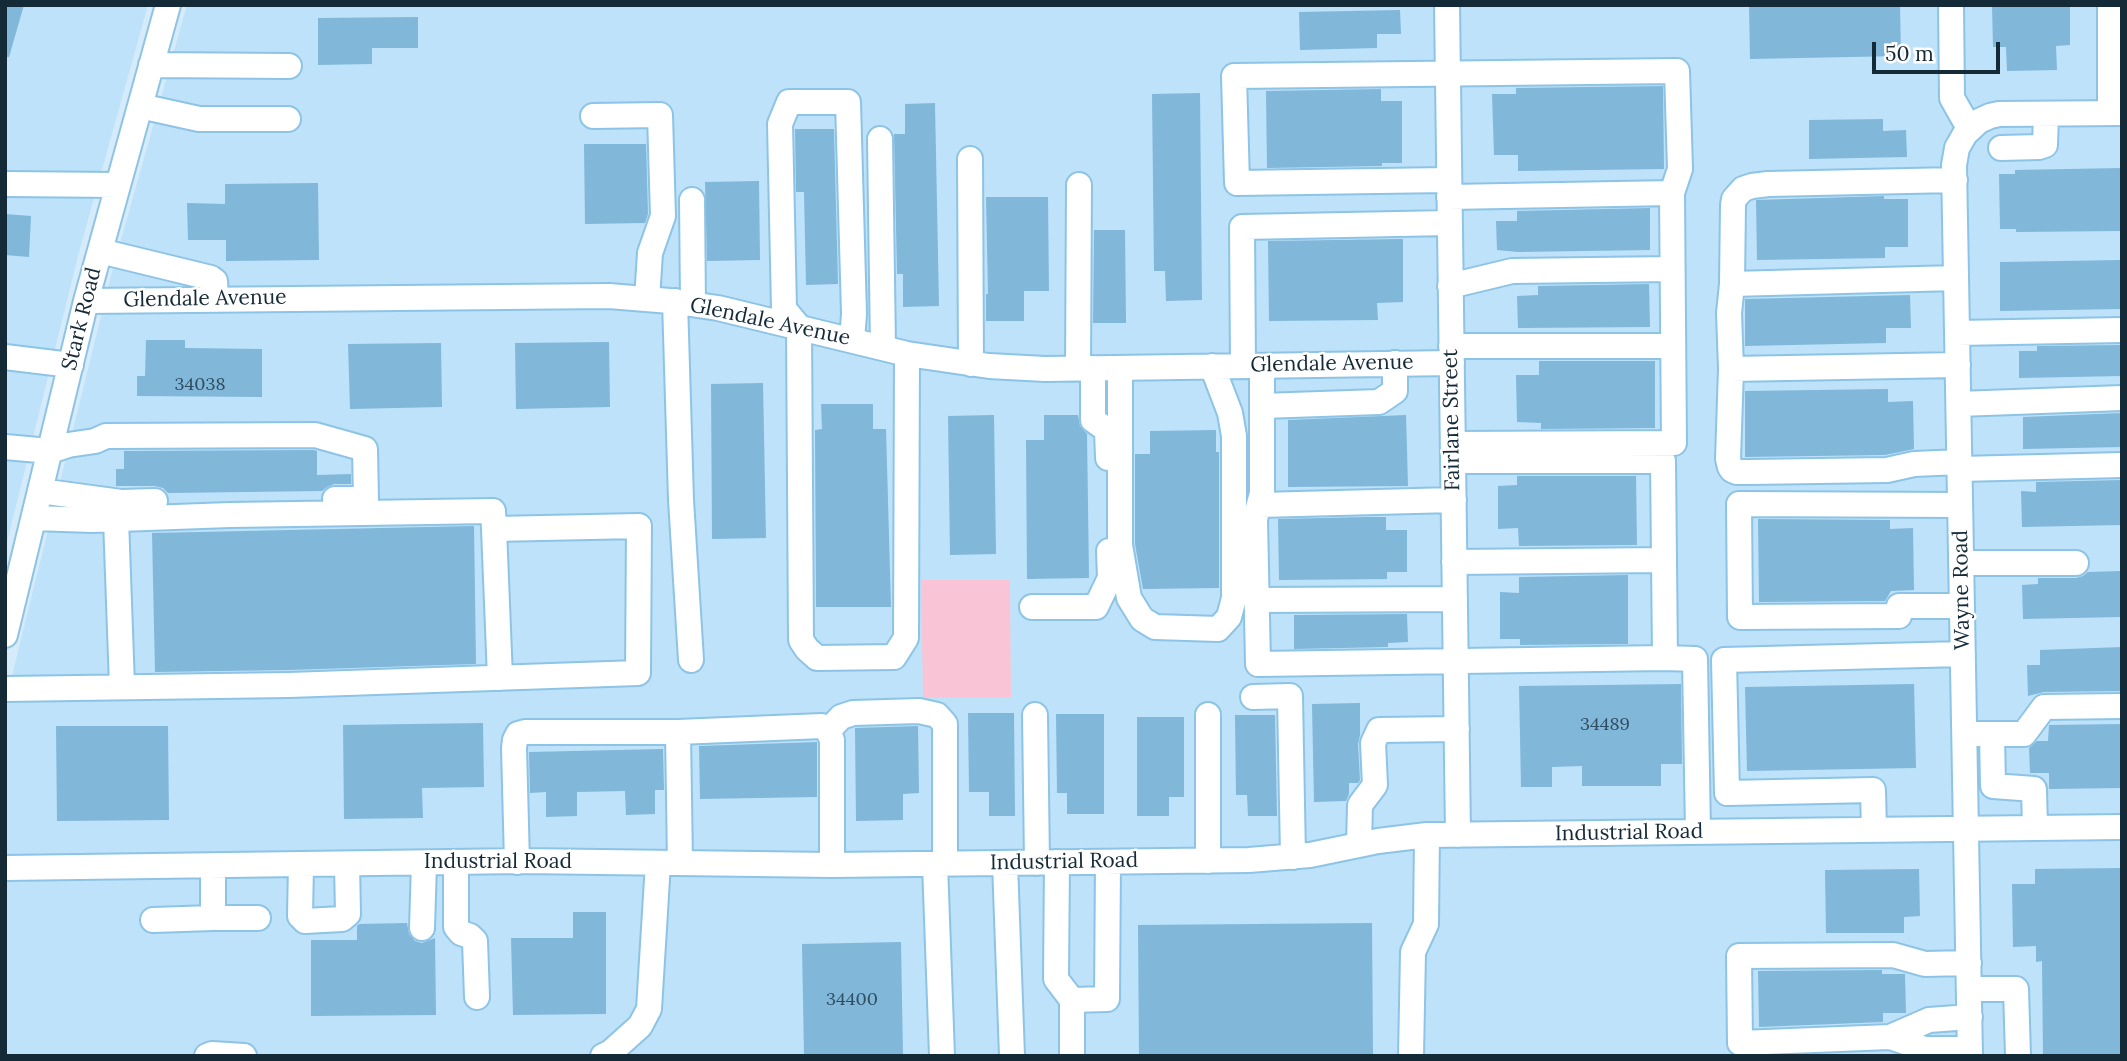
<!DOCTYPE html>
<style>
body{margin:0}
#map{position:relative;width:2127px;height:1061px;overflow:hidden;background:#d5ebf9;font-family:Lora,serif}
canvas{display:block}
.frame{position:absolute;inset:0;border:7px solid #142a37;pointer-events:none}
.scale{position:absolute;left:1872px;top:42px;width:128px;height:32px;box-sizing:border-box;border:4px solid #142a37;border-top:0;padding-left:9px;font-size:21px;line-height:24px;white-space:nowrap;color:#142a37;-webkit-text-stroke:5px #fff;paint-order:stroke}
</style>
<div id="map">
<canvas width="2127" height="1061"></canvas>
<div class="frame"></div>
<div class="scale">50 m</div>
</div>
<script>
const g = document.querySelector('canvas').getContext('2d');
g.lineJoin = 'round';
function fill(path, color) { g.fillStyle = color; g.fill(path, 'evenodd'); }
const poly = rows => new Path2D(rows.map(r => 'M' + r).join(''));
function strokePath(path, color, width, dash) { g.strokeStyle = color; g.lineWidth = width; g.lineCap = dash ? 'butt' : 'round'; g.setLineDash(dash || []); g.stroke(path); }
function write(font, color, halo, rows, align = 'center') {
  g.font = font + ' Lora,serif'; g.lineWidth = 5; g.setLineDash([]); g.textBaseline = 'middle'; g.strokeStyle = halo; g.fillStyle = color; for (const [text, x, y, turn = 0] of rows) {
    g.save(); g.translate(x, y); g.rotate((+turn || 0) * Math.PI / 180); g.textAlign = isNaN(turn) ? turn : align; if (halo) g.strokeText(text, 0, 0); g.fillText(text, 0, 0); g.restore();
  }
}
fill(poly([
 [5,5,148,5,79,252,5,550],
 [187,5,2122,5,2122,1056,5,1056,5,704,112,272]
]), '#bde2fa');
fill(poly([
 [921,580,1010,580,1011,697,923,698]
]), '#f9c5d6');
fill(poly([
 [5,5,24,5,9,57,5,57],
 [1749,5,1900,5,1901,56,1750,59],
 [1992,5,2070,5,2070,45,2056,46,2057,70,2007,71,2006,47,1993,47],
 [1400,10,1401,34,1377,34,1377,48,1300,50,1299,12],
 [418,17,418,48,372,48,372,64,318,65,318,18],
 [1663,86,1664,169,1518,171,1518,155,1494,155,1492,94,1516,94,1516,88],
 [1381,89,1381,101,1402,101,1402,163,1382,163,1382,166,1267,168,1266,91],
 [1200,93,1202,300,1166,301,1165,271,1154,271,1152,94],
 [935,103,939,306,903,307,903,274,897,274,894,134,905,134,905,104],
 [1883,119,1883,131,1906,130,1907,157,1809,159,1809,120],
 [795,129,834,129,838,284,806,285,804,192,796,192],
 [584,144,646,144,648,214,645,223,585,224],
 [2122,168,2122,231,2016,232,2016,229,2000,229,1999,174,2015,174,2015,170],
 [759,181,760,260,707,261,705,182],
 [318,183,319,260,226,261,226,240,188,240,187,203,225,204,225,184],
 [1884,196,1884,199,1908,199,1908,247,1885,247,1885,258,1757,260,1756,200],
 [986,197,1048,197,1049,291,1024,291,1024,321,986,321,986,294,988,294],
 [1650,208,1650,250,1518,252,1497,250,1496,221,1517,221,1517,211],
 [5,214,31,216,29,257,5,255],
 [1094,230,1125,230,1126,323,1093,323],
 [1403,239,1403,302,1377,303,1378,320,1269,321,1268,241],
 [2122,260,2122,309,2000,311,2000,262],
 [1649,284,1650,327,1518,328,1517,296,1538,295,1538,286],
 [1910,295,1911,328,1886,328,1886,343,1745,346,1745,299],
 [146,340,185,340,185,348,262,349,262,397,137,396,137,376,145,376],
 [609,342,610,407,516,409,515,343],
 [441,343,442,407,350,409,348,344],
 [2122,345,2122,376,2019,378,2019,351,2037,351,2037,346],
 [1539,361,1655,361,1655,428,1541,429,1541,423,1517,422,1516,375,1539,375],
 [763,383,766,538,712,539,711,384],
 [1888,389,1888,402,1913,401,1914,449,1885,455,1745,457,1745,391],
 [821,404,873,404,873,429,886,429,891,607,816,607,815,430,822,429],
 [2122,413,2122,447,2023,449,2023,417],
 [994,415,996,554,950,555,948,416],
 [1044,415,1078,415,1080,426,1087,434,1089,578,1027,579,1026,440,1044,440],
 [1406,415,1408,486,1288,487,1288,420],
 [1216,430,1216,452,1219,452,1219,588,1143,589,1135,544,1135,454,1150,454,1150,431],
 [313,450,317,451,317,475,351,474,351,484,334,484,327,487,322,491,168,493,163,488,155,486,116,486,116,469,124,469,124,451],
 [1517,476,1636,476,1637,545,1519,546,1518,528,1498,529,1498,486,1517,485],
 [2122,480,2122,525,2022,527,2021,491,2036,492,2036,482],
 [1367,517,1386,517,1386,530,1407,530,1407,572,1387,572,1387,579,1279,580,1278,519],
 [1758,519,1890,520,1890,529,1913,528,1914,590,1891,591,1885,601,1759,602],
 [474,526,476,664,289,670,155,672,152,533],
 [2122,571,2122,617,2023,619,2022,585,2038,584,2038,578,2076,578,2083,576,2088,572],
 [1628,575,1628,644,1520,645,1520,639,1500,639,1500,592,1519,593,1519,577],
 [1407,614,1408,642,1388,643,1388,647,1294,649,1294,615],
 [2122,647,2122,691,2044,692,2028,696,2027,665,2040,665,2040,650],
 [1681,684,1682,764,1661,764,1661,786,1582,786,1582,766,1552,767,1552,787,1521,787,1519,686],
 [1914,684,1916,768,1747,771,1745,687],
 [1360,703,1360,735,1358,744,1360,780,1358,783,1349,783,1349,794,1346,801,1314,802,1312,704],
 [968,713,1014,713,1015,816,989,816,989,792,969,792],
 [1056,714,1104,714,1104,814,1067,814,1067,793,1057,793],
 [1235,715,1275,715,1277,816,1248,816,1247,795,1236,795],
 [1137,717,1184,717,1184,797,1169,797,1169,816,1137,816],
 [483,723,484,787,422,788,423,818,344,819,343,725],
 [2122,724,2122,788,2049,789,2049,773,2030,773,2029,748,2037,741,2048,741,2049,725],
 [56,726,168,726,169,820,57,821],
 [918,726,919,793,903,794,903,820,856,821,855,728],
 [817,742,817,797,700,799,699,746],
 [663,749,664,790,655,790,655,814,626,815,625,791,577,792,577,816,546,817,546,792,530,793,529,752],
 [2122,868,2122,1056,2043,1056,2042,961,2036,962,2036,946,2013,947,2012,884,2035,884,2035,869],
 [1919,869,1920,916,1904,917,1904,933,1826,933,1825,870],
 [573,912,606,912,606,1014,513,1015,511,938,573,938],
 [407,923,409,934,415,941,422,943,435,938,436,1015,311,1016,311,940,357,940,357,926,359,924],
 [1372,923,1373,1056,1139,1056,1138,925],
 [901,942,903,1056,804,1056,802,944],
 [1882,970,1882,974,1905,974,1906,1013,1883,1013,1883,1022,1759,1027,1758,971]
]), '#81b7d9');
const minor = poly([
 [1447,5,1458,835],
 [1951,5,1952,98,1969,128],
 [2110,5,2110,113],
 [151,65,289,66],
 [140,106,199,119,288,119],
 [593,116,660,115,663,216,650,253,647,299],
 [880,139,883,348],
 [2001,148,2039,147,2045,145,2046,114],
 [970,159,971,364],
 [1448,180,1237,183,1234,76,1677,71,1680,169,1672,193,1674,443,1453,444],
 [5,184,118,185],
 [1449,197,1672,193],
 [692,200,693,304],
 [100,251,211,278,215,281,216,299],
 [1732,284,1733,205,1734,199,1743,189,1752,186,1768,184,1955,180],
 [1450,286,1512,271,1672,269],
 [86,301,609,296,670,301,718,308,907,354,989,366,1045,369,1452,363],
 [675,301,681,500,691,660],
 [1957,333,2122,330],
 [852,340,854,314,848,102,789,102,780,124,784,309,799,327,801,640,807,649,817,658,894,657,906,638,907,354],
 [1451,346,1673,346],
 [5,357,71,365],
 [1958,365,1731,369,1728,459,1730,467,1732,470,1737,472,1750,472,1887,470,1914,464,1960,462],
 [1243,366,1242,227,1449,223],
 [1262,366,1262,493,1255,519,1258,664,1665,658,1663,461,1461,461],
 [1078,368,1079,185],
 [1093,368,1093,420,1107,430,1108,458],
 [1120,368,1120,545,1129,598,1142,619,1155,627,1218,629,1229,617,1234,598,1234,436,1230,413,1212,366],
 [1731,369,1729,313,1732,284,1956,278],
 [1959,404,2122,398],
 [1262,406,1379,402,1395,391,1395,363],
 [5,447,50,451,68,445,95,441,106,436,315,435,365,449,366,499,335,499],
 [1960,469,2122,465],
 [40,491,121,502,155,501],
 [1259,505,1454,500],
 [1960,505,1739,504,1740,617,1899,616,1899,606,1962,606],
 [116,519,122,686],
 [494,529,500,678],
 [1454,562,1663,560],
 [1961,563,2076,563],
 [1257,600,1455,599],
 [1032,607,1096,607,1110,578,1109,551],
 [5,635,86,301,168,5],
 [1665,658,1695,659,1698,832],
 [5,689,289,685,638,673,639,526,494,529,493,511,230,515,92,520,34,518],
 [1253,697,1290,696,1293,857],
 [1035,715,1037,863],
 [828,731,841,717,853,713,919,711,937,715,945,724,945,864],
 [678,732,822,726,828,731,832,740,832,865],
 [1965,734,2024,734,2044,707,2122,706],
 [1992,734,1993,786,2034,789,2035,828],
 [1874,830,1873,790,1727,793,1724,660,1963,654],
 [1359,845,1360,805,1375,785,1373,743,1379,730,1457,729],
 [1208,861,1208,715],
 [456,862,456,927,461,933,470,936,475,941,477,997],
 [517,862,514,748,515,740,518,734,525,732,678,732,680,863],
 [1057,862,1056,979,1072,1000,1072,1056],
 [1005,863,1012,1056],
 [301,864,300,916,305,921,342,919,348,914,347,864],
 [935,864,942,1056],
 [5,868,523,861,832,865,1249,860,1310,855,1378,841,1427,835,2122,827],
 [213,918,258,918],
 [153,920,213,918,213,866],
 [422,928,424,863],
 [1969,963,1925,964,1893,955,1739,956,1740,1043,1890,1037,1929,1020,1970,1017],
 [1969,989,2016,989,2018,1056],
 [1072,1000,1107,999,1108,862],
 [1890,1037,1925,1049,1970,1049],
 [207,1056,212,1054,244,1056],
 [603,1056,611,1052,640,1026,649,1009,658,863],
 [1411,1056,1413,952,1426,924,1427,835],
 [1970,1056,1954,165,1957,148,1965,134,1979,121,1990,116,1999,114,2122,113]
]);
strokePath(minor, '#8dc4e6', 28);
strokePath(minor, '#fff', 24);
write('18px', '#2f4d60', null, [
 ["34038",200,385],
 ["34489",1605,725],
 ["34400",852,1000]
]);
write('21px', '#142a37', '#fff', [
 ["Glendale Avenue",205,299,-1],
 ["Stark Road",82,319,-76],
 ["Glendale Avenue",770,322,12],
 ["Glendale Avenue",1332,364,-1],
 ["Fairlane Street",1452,420,-91],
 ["Wayne Road",1962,590,-91],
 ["Industrial Road",1629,833,-1],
 ["Industrial Road",498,862],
 ["Industrial Road",1064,862,-1]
]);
</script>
